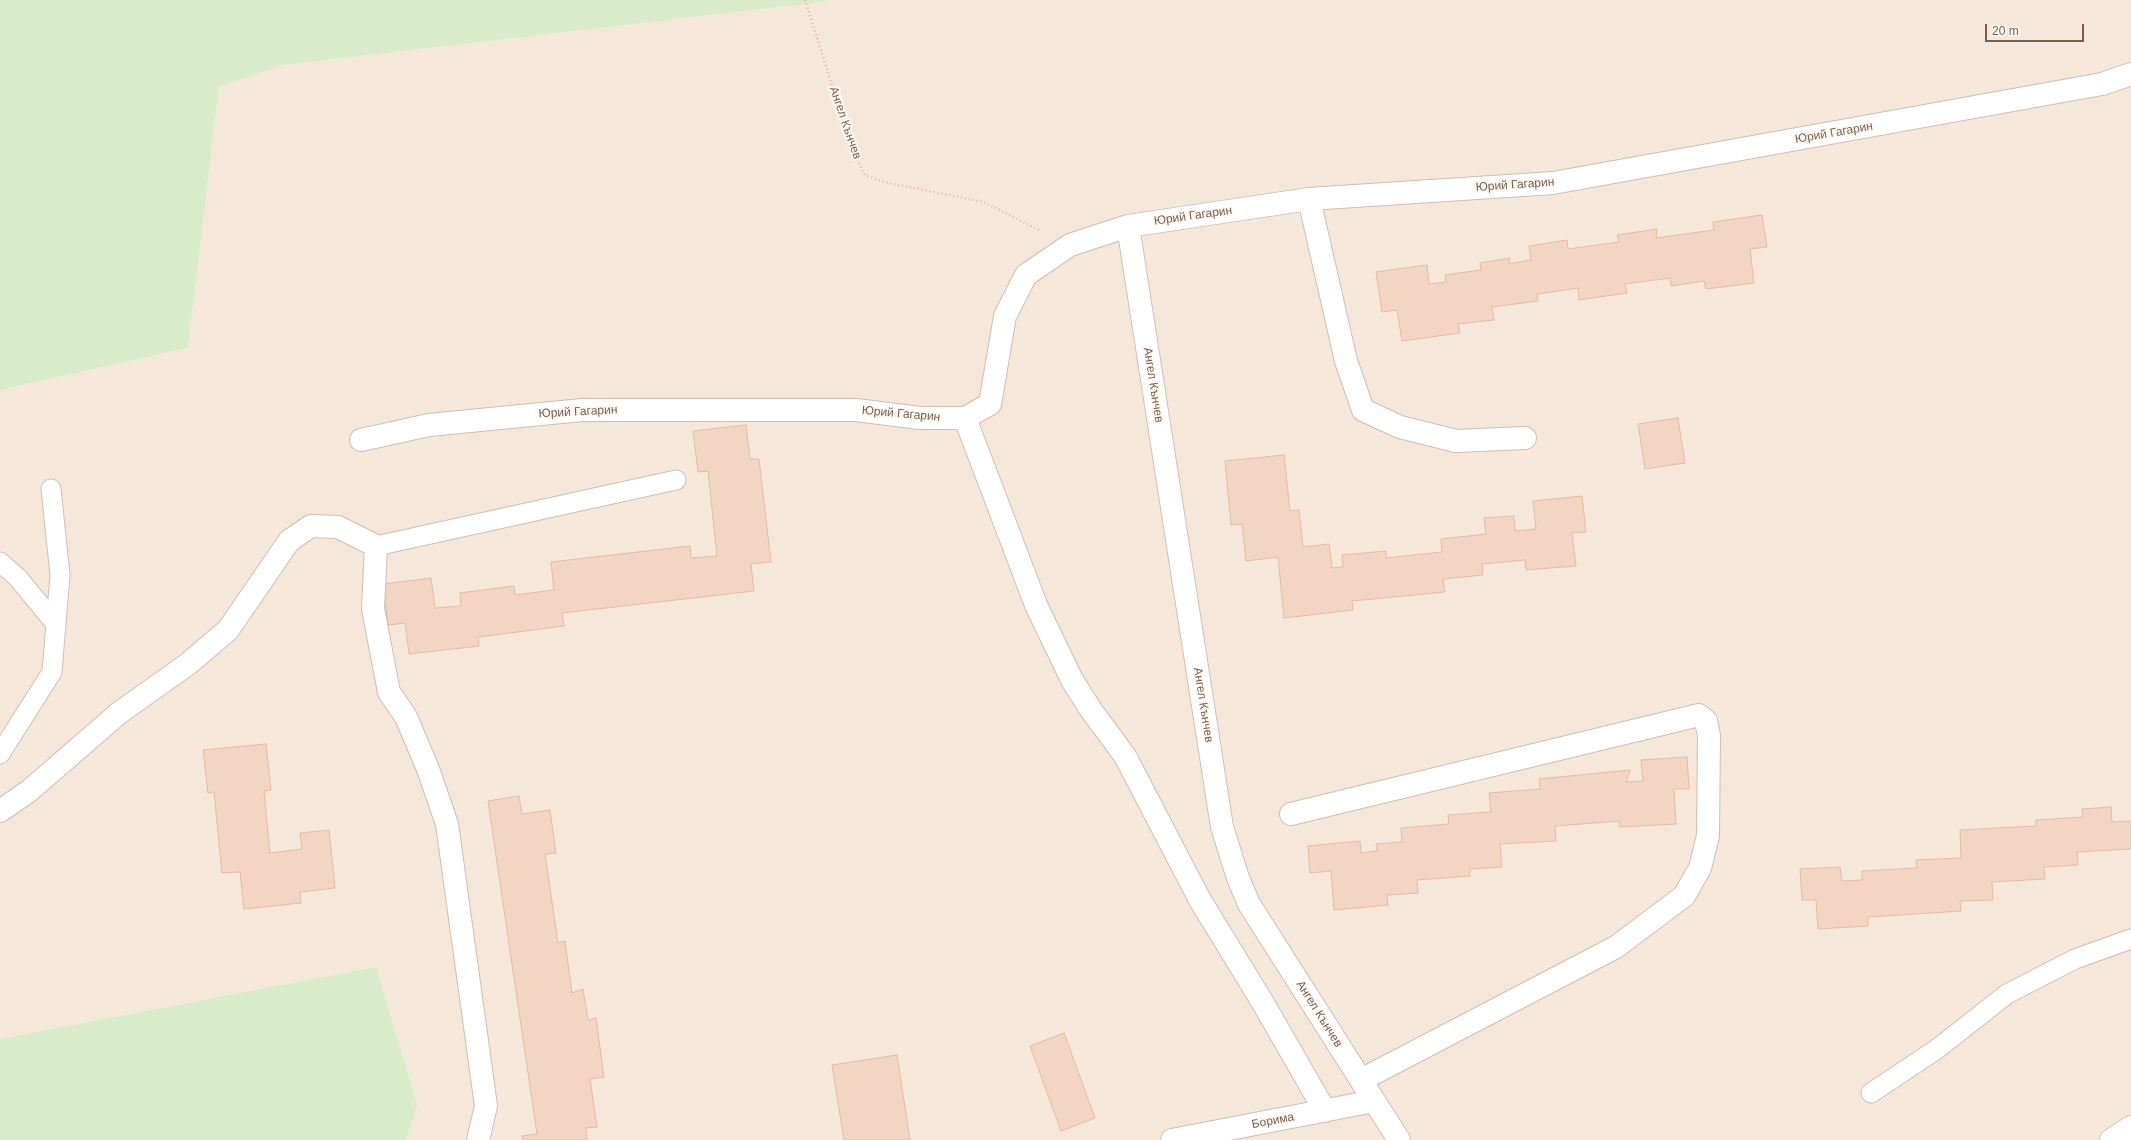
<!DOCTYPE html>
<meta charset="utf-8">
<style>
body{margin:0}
#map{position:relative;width:2131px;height:1140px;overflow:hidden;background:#fdf6ec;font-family:Arial,sans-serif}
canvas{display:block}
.scale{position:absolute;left:1985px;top:24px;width:99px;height:18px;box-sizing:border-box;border:2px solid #7a5c4d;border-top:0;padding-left:5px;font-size:12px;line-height:14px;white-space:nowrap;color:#7a5c4d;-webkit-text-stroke:3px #fffaf3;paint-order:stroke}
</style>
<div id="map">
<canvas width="2131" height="1140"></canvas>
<div class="scale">20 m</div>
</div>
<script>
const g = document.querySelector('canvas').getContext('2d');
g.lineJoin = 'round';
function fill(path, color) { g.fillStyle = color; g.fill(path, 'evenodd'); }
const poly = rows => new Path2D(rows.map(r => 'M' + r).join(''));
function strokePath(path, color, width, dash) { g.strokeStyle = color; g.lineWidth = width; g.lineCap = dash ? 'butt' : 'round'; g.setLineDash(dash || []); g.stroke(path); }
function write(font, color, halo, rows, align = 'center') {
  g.font = font + ' Arial,sans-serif'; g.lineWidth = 4; g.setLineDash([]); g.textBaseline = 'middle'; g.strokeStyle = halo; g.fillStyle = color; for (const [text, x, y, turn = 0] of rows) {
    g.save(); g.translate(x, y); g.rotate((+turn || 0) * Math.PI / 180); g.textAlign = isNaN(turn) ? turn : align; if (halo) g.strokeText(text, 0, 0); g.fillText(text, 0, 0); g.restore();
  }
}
fill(poly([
 [827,0,2131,0,2131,1140,0,1140,0,390,188,348,219,87,284,65]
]), '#f5e8da');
fill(poly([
 [0,0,827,0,828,1,284,65,219,87,188,348,0,390],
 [376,967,417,1105,406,1140,0,1140,0,1039]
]), '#d8ecc9');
const building = poly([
 [1762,215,1767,247,1750,249,1754,283,1706,289,1704,281,1671,286,1670,278,1625,284,1627,293,1579,300,1578,288,1537,294,1538,301,1492,307,1494,320,1458,324,1460,333,1402,341,1397,310,1382,312,1376,272,1427,265,1429,284,1446,282,1445,275,1481,270,1480,263,1510,258,1509,264,1531,260,1529,246,1567,240,1568,249,1619,242,1617,235,1657,229,1656,238,1714,230,1713,222,1762,215],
 [1678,418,1685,463,1645,469,1638,424,1678,418],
 [746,425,750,459,759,459,771,562,751,564,754,591,562,613,564,626,478,637,479,646,409,654,405,623,388,625,383,584,431,578,435,608,461,606,460,593,514,586,515,595,554,590,551,562,690,546,691,558,717,556,708,471,698,472,693,431,746,425],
 [1284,455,1290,511,1299,510,1303,547,1329,544,1332,568,1343,567,1342,555,1386,551,1386,558,1442,552,1441,539,1486,534,1484,518,1514,516,1515,531,1536,529,1533,501,1582,496,1586,532,1572,533,1576,566,1526,570,1525,560,1482,564,1483,575,1443,579,1445,592,1352,601,1353,610,1284,618,1278,557,1246,561,1242,524,1231,525,1225,461,1284,455],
 [266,744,271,790,264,791,270,853,302,849,300,833,329,830,335,888,300,892,301,903,244,909,240,872,222,873,214,792,208,793,203,750,266,744],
 [1687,757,1689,789,1674,789,1676,824,1619,827,1619,821,1555,826,1556,841,1500,844,1502,867,1470,869,1470,876,1417,880,1418,893,1387,895,1388,905,1334,910,1331,871,1310,873,1308,846,1360,841,1361,853,1377,851,1376,844,1402,842,1401,828,1449,824,1448,815,1491,812,1489,793,1540,789,1539,779,1630,770,1626,782,1643,781,1641,760,1687,757],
 [519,796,522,814,550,810,556,853,545,854,558,943,565,941,572,993,583,989,588,1020,596,1018,604,1077,590,1079,597,1127,586,1128,587,1140,523,1140,522,1136,537,1134,488,801,519,796],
 [2111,807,2112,822,2131,821,2131,849,2077,852,2078,865,2044,867,2045,879,1992,882,1993,900,1960,901,1961,911,1868,917,1868,926,1818,929,1816,900,1802,900,1800,869,1840,867,1842,881,1862,880,1862,871,1917,868,1916,860,1961,858,1960,830,2036,826,2036,820,2083,817,2082,809,2111,807],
 [1064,1033,1095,1118,1061,1131,1030,1046,1064,1033],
 [897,1055,910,1140,844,1140,832,1065,897,1055]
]);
fill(building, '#f3d5c3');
strokePath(building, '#e6bba3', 1);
const lane = poly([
 [376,546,676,480],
 [0,562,18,578,55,623],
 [0,754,52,672,60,575,51,489],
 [1871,1093,1937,1049,2007,994,2075,959,2131,939]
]);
const street = poly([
 [1309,199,1346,361,1363,410,1400,427,1456,441,1525,438],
 [1128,226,1222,827,1238,878,1249,904,1399,1140],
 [965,418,1036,605,1072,680,1091,710,1125,756,1200,900,1263,1003,1325,1111],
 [361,440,429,425,582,410,856,410,920,418,965,418,990,404,1005,316,1026,275,1070,245,1128,226,1309,199,1553,183,2102,84,2131,74],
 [0,811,29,791,119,713,188,664,228,630,289,541,311,526,338,527,376,546,373,609,389,692,406,717,428,769,447,824,486,1106,478,1140],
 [1291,814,1699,715,1706,721,1709,736,1708,836,1700,868,1684,896,1616,947,1361,1080],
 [1172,1140,1374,1101]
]);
const secondary = poly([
 [2111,1140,2131,1127]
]);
strokePath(lane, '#d1beb0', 21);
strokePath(street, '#d1beb0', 24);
strokePath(secondary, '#d6c0b0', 24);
strokePath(poly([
 [805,0,853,151,865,175,884,182,984,202,1041,231]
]), '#d9b8a5', 2.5, [1, 3]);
strokePath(lane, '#fff', 19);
strokePath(street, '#fff', 22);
strokePath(secondary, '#fff', 22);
write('12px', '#7a5c4d', '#fffaf3', [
 ["Ангел Кънчев",845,123,71],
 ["Юрий Гагарин",1834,133,-10],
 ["Юрий Гагарин",1515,185,-4],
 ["Юрий Гагарин",1193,216,-8],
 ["Ангел Кънчев",1153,385,81],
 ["Юрий Гагарин",578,412,-3],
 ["Юрий Гагарин",901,414,5],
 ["Ангел Кънчев",1203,705,81],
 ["Ангел Кънчев",1319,1014,58],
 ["Борима",1273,1121,-11]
]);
</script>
